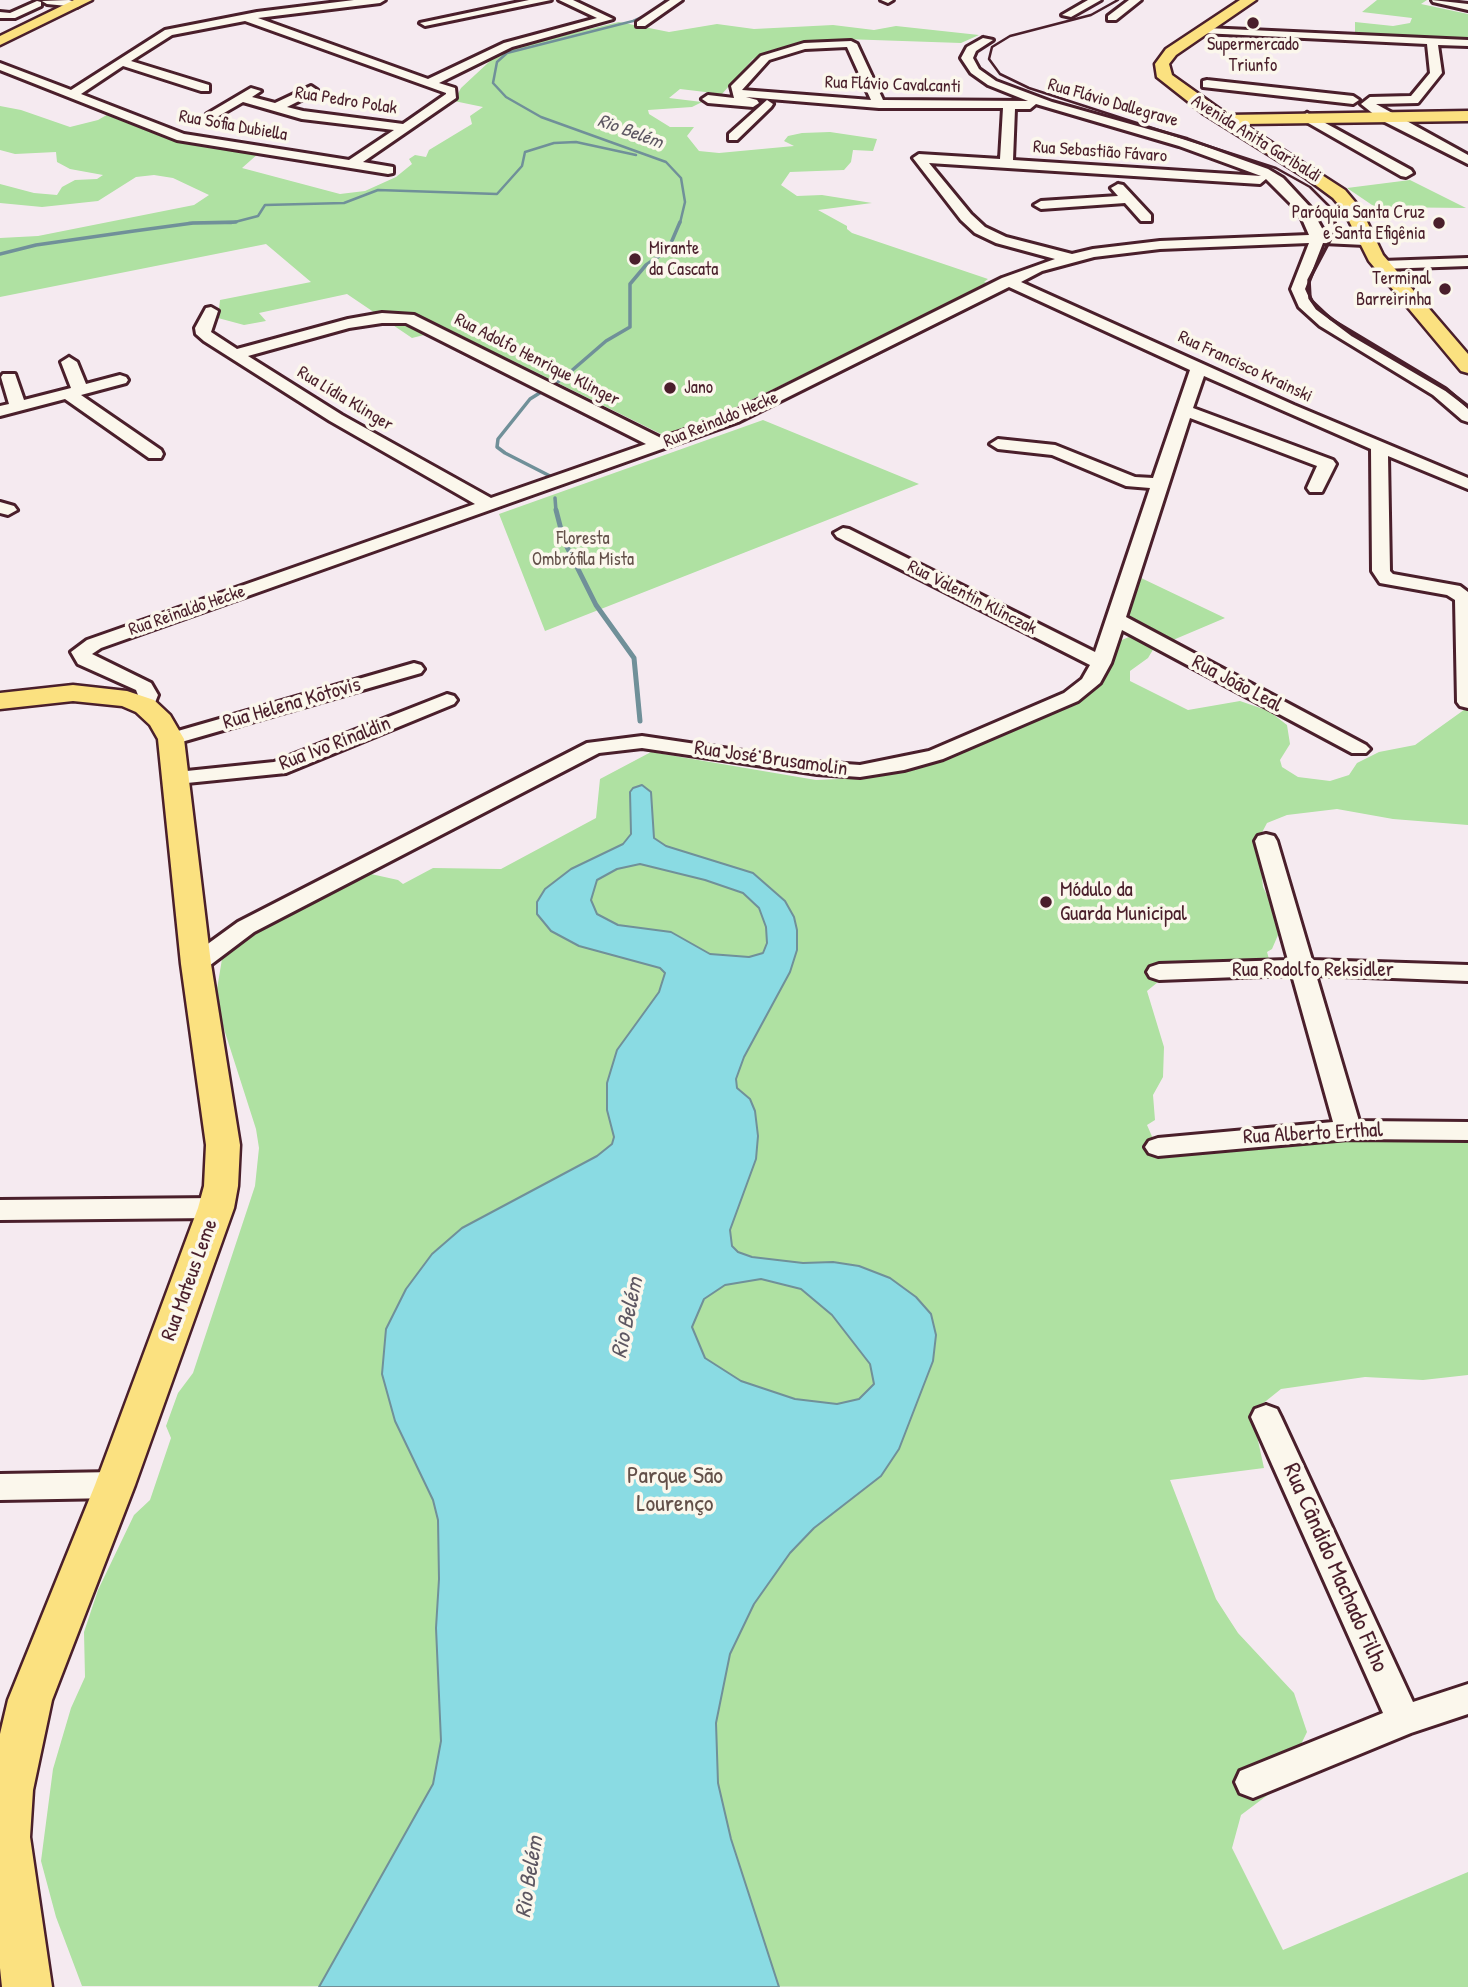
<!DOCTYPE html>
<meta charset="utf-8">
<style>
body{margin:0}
canvas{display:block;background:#f5eaf0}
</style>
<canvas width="1468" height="1987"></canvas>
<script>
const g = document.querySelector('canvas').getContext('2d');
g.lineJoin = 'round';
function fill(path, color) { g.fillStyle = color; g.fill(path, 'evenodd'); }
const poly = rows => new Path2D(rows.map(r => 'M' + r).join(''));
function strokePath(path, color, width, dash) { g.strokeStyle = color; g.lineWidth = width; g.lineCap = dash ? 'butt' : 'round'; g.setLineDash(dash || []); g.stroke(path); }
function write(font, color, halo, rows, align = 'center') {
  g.font = font + ' "Patrick Hand",sans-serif'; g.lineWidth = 7; g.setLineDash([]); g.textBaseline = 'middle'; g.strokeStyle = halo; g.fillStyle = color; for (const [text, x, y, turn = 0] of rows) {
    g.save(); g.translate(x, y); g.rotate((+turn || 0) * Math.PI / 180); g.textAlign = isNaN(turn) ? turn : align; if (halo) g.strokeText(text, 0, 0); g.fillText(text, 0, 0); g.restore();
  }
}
fill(poly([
 [1377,0,1427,0,1421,4,1468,14,1468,39,1363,35,1355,32,1355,22,1393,26,1410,23,1412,18,1362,12],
 [619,22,669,32,717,24,754,29,833,25,874,30,896,26,979,35,961,43,844,39,792,45,768,51,753,59,722,94,680,89,669,98,702,102,692,107,648,110,649,114,670,127,694,127,687,136,699,151,719,153,794,146,784,141,788,136,802,133,830,132,877,139,873,151,853,150,851,162,844,170,790,172,781,185,797,196,822,195,872,203,818,210,847,226,847,229,852,233,988,279,984,282,991,284,734,408,663,435,505,357,491,362,428,334,412,338,347,294,259,313,266,321,244,325,218,318,220,300,311,282,266,244,0,297,0,238,38,236,194,205,209,195,173,178,154,175,136,177,98,201,42,207,0,203,0,184,34,193,57,195,62,187,75,180,97,179,103,175,70,169,57,162,56,152,15,154,0,150,0,106,21,110,70,127,98,120,110,113,173,138,259,153,242,168,340,194,365,191,396,177,412,164,409,159,415,155,426,157,429,150,472,124,470,116,483,107,454,101,461,88,490,61,518,46],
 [1410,180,1466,208,1375,207,1347,188],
 [763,420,919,484,545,631,499,514],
 [1139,577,1225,618,1173,640,1126,617],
 [1134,635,1154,648,1148,658,1130,671,1130,681,1188,710,1240,701,1269,711,1287,725,1290,744,1280,760,1282,767,1298,777,1330,781,1349,775,1357,763,1379,752,1415,745,1468,707,1468,825,1393,819,1337,809,1287,815,1267,823,1258,840,1263,887,1274,909,1278,935,1272,949,1267,952,1269,959,1221,962,1188,969,1158,982,1147,991,1164,1047,1163,1077,1153,1095,1155,1120,1147,1125,1154,1141,1468,1136,1468,1375,1423,1380,1365,1377,1281,1389,1261,1405,1255,1427,1264,1468,1170,1480,1216,1599,1238,1633,1294,1693,1307,1732,1281,1785,1241,1815,1232,1848,1283,1950,1468,1872,1468,1987,82,1986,56,1917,41,1861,53,1769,71,1708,85,1677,84,1632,98,1590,134,1515,150,1500,171,1438,166,1426,178,1393,193,1373,255,1186,259,1148,256,1129,215,1001,222,959,230,932,249,916,330,879,371,874,398,880,403,884,433,868,501,869,596,818,600,779,651,752,816,780,862,778,869,774,899,772,938,763,1067,707,1094,688,1104,676,1114,643]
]), '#afe1a2');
const water = poly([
 [642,785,651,792,654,838,666,846,753,873,785,901,794,917,797,930,797,950,790,972,744,1057,736,1079,737,1088,750,1099,755,1111,758,1136,756,1159,730,1230,732,1246,738,1252,752,1257,803,1263,833,1262,859,1266,890,1278,916,1297,931,1314,936,1335,933,1361,899,1449,881,1476,814,1528,790,1553,754,1604,730,1654,716,1723,718,1783,731,1839,779,1987,319,1987,433,1784,441,1741,436,1628,439,1579,438,1520,433,1500,395,1421,382,1374,386,1329,406,1289,432,1254,462,1228,597,1156,612,1144,614,1137,607,1110,607,1083,617,1050,659,992,665,973,660,968,579,946,551,931,537,914,537,902,545,889,571,869,623,844,631,834,630,792,633,788,642,785],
 [640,864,705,880,743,893,759,908,766,927,767,943,763,953,749,957,710,954,671,932,618,925,597,914,591,900,597,880,617,869,640,864],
 [761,1279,801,1289,832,1315,870,1364,874,1384,859,1399,837,1404,795,1399,741,1381,705,1358,692,1327,704,1299,725,1285,761,1279]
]);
fill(water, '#8adbe3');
strokePath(water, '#709099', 2);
strokePath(poly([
 [666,0,654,12,633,21,507,53,497,62,493,83,506,97,541,117,666,162,681,178,685,202,680,223],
 [189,223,231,223,258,216,265,205,344,203,378,190,497,194,522,166,525,152,554,143,576,142,636,155]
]), '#709099', 2.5);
strokePath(poly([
 [0,254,36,245,134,231,193,223,236,222],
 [550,476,505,453,497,447,498,439,530,399,562,379,606,341,630,327,630,284,646,265,668,250,680,222],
 [555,498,556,511]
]), '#709099', 3.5);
strokePath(poly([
 [556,510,564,541,596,605,634,658,640,721]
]), '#709099', 5);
const minor = poly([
 [354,0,385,0,380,3,258,18,428,79,504,43,597,18,559,0,573,0,613,19,512,47,439,83,455,88,456,98,363,162,393,167,393,173,388,174,177,140,0,70,0,63,71,90,165,30,257,12,354,0],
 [245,21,446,93,446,94,403,124,303,111,287,107,315,93,317,90,311,86,275,103,252,97,261,91,251,88,207,114,217,117,243,102,302,119,394,130,349,160,184,134,81,94,123,66,201,91,209,91,209,85,131,61,172,35,245,21],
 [529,0,551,0,425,26,420,23,529,0],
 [670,0,682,0,645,26,637,26,637,22,670,0],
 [881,0,893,0,888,3,881,0],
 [1088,0,1101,0,1071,17,1062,15,1088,0],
 [1129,0,1141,0,1116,20,1108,20,1108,16,1129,0],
 [1432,0,1468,4,1468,10,1433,2,1432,0],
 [37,1,41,2,41,6,15,18,0,18,0,12,10,13,37,1],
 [42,1,69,0,82,4,77,7,47,4,42,1],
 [1206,28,1468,40,1468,46,1438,45,1442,73,1418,103,1376,104,1468,155,1468,164,1381,120,1361,104,1370,97,1411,96,1430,73,1427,44,1202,33,1202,29,1206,28],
 [983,38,993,40,976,51,973,58,979,69,996,81,1052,102,1187,140,1268,169,1283,178,1310,207,1323,230,1323,235,1370,238,1370,244,1365,245,1323,243,1305,289,1311,302,1330,320,1445,389,1468,409,1468,422,1462,420,1433,395,1320,326,1299,307,1291,289,1309,243,1160,249,1094,257,1042,271,1021,282,1294,405,1468,478,1468,489,1388,456,1390,571,1393,574,1460,586,1468,592,1468,708,1460,706,1457,702,1455,600,1447,595,1380,583,1372,571,1371,449,1204,376,1193,408,1333,460,1336,464,1322,492,1310,492,1307,488,1317,466,1190,418,1126,617,1366,745,1370,749,1366,753,1352,753,1122,630,1111,663,1100,683,1078,701,943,759,904,770,860,777,817,774,642,748,599,753,254,932,205,969,196,971,187,969,184,964,187,959,238,922,587,743,642,736,817,762,860,765,929,751,1064,693,1082,679,1090,665,837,537,834,533,843,528,849,529,1095,652,1150,488,1126,486,1052,455,998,449,990,444,998,439,1055,445,1135,477,1153,478,1190,370,1009,287,738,422,101,648,92,654,151,683,158,695,152,710,138,710,135,706,138,695,136,690,78,664,71,652,87,640,475,504,330,421,204,341,196,334,195,328,206,308,211,307,218,311,211,332,237,349,348,319,382,313,414,315,661,438,726,416,1002,278,1055,259,996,243,975,233,961,220,913,158,919,154,1000,159,1003,108,879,108,746,97,757,100,759,103,753,107,708,103,702,99,708,95,734,98,731,86,761,56,804,43,851,41,857,44,883,100,1028,101,988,85,971,73,961,58,967,47,983,38],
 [847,47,871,100,742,90,769,60,805,49,847,47],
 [1036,104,1179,146,1261,176,1013,160,1015,109,1030,109,1036,104],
 [929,163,1260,184,1266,179,1299,212,1309,235,1160,241,1093,249,1072,254,1006,237,985,227,971,214,929,163],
 [382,323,406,323,646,444,491,498,342,415,248,356,349,328,382,323],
 [1207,80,1353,96,1359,100,1353,104,1203,87,1203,81,1207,80],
 [767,100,773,104,771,107,737,140,729,140,729,134,767,100],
 [1307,113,1411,170,1413,173,1406,177,1401,176,1303,120,1301,117,1307,113],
 [1118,184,1123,185,1151,215,1151,221,1141,221,1125,203,1041,209,1034,205,1041,201,1118,196,1111,188,1118,184],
 [1468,258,1468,266,1382,269,1375,265,1382,261,1468,258],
 [69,357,77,362,86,384,120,375,126,377,128,380,126,383,81,395,161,450,163,454,161,458,149,458,65,399,0,416,0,406,9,404,1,377,3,374,15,374,24,400,71,388,61,362,69,357],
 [0,502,14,506,17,510,8,515,0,513,0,502],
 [414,663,421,665,424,669,421,673,178,743,171,745,164,743,161,739,164,735,414,663],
 [447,694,454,696,457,700,454,704,286,773,177,784,169,783,166,778,169,773,177,772,274,762,447,694],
 [1266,834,1274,836,1277,841,1312,960,1468,965,1468,981,1316,975,1359,1121,1468,1122,1468,1140,1348,1139,1158,1156,1149,1153,1145,1147,1149,1141,1158,1138,1333,1122,1292,975,1159,980,1150,977,1147,972,1150,967,1159,964,1288,960,1255,841,1258,836,1266,834],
 [216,1198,226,1201,230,1208,226,1215,216,1218,0,1220,0,1200,216,1198],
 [1266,1405,1277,1409,1281,1417,1413,1702,1468,1684,1468,1714,1411,1733,1253,1798,1240,1793,1235,1782,1240,1771,1383,1713,1251,1417,1255,1409,1266,1405],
 [115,1472,126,1476,131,1485,126,1494,115,1498,0,1500,0,1474,115,1472]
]);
const major = poly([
 [74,0,92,0,0,45,0,36,74,0],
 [1240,0,1256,0,1176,55,1169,64,1172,75,1228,115,1468,111,1468,121,1243,124,1345,190,1361,209,1383,255,1468,354,1468,373,1461,371,1369,261,1344,211,1333,198,1306,178,1204,114,1157,77,1155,64,1166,49,1240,0],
 [73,685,127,691,154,700,170,715,184,739,211,964,240,1145,238,1186,234,1208,135,1485,52,1700,33,1790,30,1837,52,1987,2,1987,0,1968,0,1734,8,1700,95,1485,198,1208,204,1186,206,1145,181,964,158,739,150,725,136,712,122,706,73,701,0,709,0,693,73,685]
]);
strokePath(minor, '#4a1f2b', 6);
strokePath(major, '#4a1f2b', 5);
fill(minor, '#fbf7ec');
fill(major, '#fbe180');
strokePath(poly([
 [1118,0,1091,15,1010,36,992,47,989,59,1000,74,1029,88,1276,168,1310,187,1332,209,1335,223]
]), '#4a1f2b', 2.5);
strokePath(poly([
 [1335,222,1336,229,1309,280,1310,298,1317,308,1353,335,1447,390,1468,406]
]), '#4a1f2b', 3.5);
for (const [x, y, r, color] of [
 [1253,23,7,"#4a1f2b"],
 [1439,223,7,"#4a1f2b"],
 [635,259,7,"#4a1f2b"],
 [1445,289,7,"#4a1f2b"],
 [670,388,7,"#4a1f2b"],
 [1046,902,7,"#4a1f2b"]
]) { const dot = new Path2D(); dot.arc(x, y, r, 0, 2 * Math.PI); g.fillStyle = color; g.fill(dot); strokePath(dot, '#fbf7ec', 2.5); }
write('18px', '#4a1f2b', '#fbf7ec', [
 ["Supermercado",1253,45,"center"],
 ["Triunfo",1253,66,"center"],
 ["Paróquia Santa Cruz",1425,213],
 ["e Santa Efigênia",1425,234],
 ["Mirante",649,249,"left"],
 ["da Cascata",649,270,"left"],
 ["Terminal",1431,279],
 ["Barreirinha",1431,300],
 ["Jano",684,388,"left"]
], 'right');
write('18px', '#4a1f2b', '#fbf7ec', [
 ["Rua Flávio Cavalcanti",893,85,2],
 ["Rua Pedro Polak",346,101,9],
 ["Rua Flávio Dallegrave",1113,103,16],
 ["Rua Sofia Dubiella",233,126,10],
 ["Avenida Anita Garibaldi",1256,139,32],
 ["Rua Sebastião Fávaro",1100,152,4],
 ["Rua Adolfo Henrique Klinger",537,360,27],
 ["Rua Francisco Krainski",1245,367,25],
 ["Rua Lídia Klinger",345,399,31],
 ["Rua Reinaldo Hecke",721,420,-22],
 ["Rua Valentin Klinczak",972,598,27],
 ["Rua Reinaldo Hecke",187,611,-19]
]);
write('18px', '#635049', '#fbf7ec', [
 ["Floresta",583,539],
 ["Ombrófila Mista",583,560]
]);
write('italic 19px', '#5d5762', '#fbf7ec', [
 ["Rio Belém",630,132,20]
]);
write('21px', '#4a1f2b', '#fbf7ec', [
 ["Rua João Leal",1237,684,28],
 ["Rua Helena Kotovis",292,704,-16],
 ["Rua Ivo Rinaldin",335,744,-21],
 ["Rua José Brusamolin",771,759,8],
 ["Rua Rodolfo Reksidler",1313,970],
 ["Rua Alberto Erthal",1313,1134,-3],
 ["Rua Mateus Leme",190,1280,-70]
]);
write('21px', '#4a1f2b', '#fbf7ec', [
 ["Módulo da",1060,890],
 ["Guarda Municipal",1060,914]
], 'left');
write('italic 23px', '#5d5762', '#fbf7ec', [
 ["Rio Belém",628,1318,-78],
 ["Rio Belém",530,1877,-81]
]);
write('24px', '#635049', '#fbf7ec', [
 ["Parque São",675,1477],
 ["Lourenço",675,1505]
]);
write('24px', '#4a1f2b', '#fbf7ec', [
 ["Rua Cândido Machado Filho",1335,1568,66]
]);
</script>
